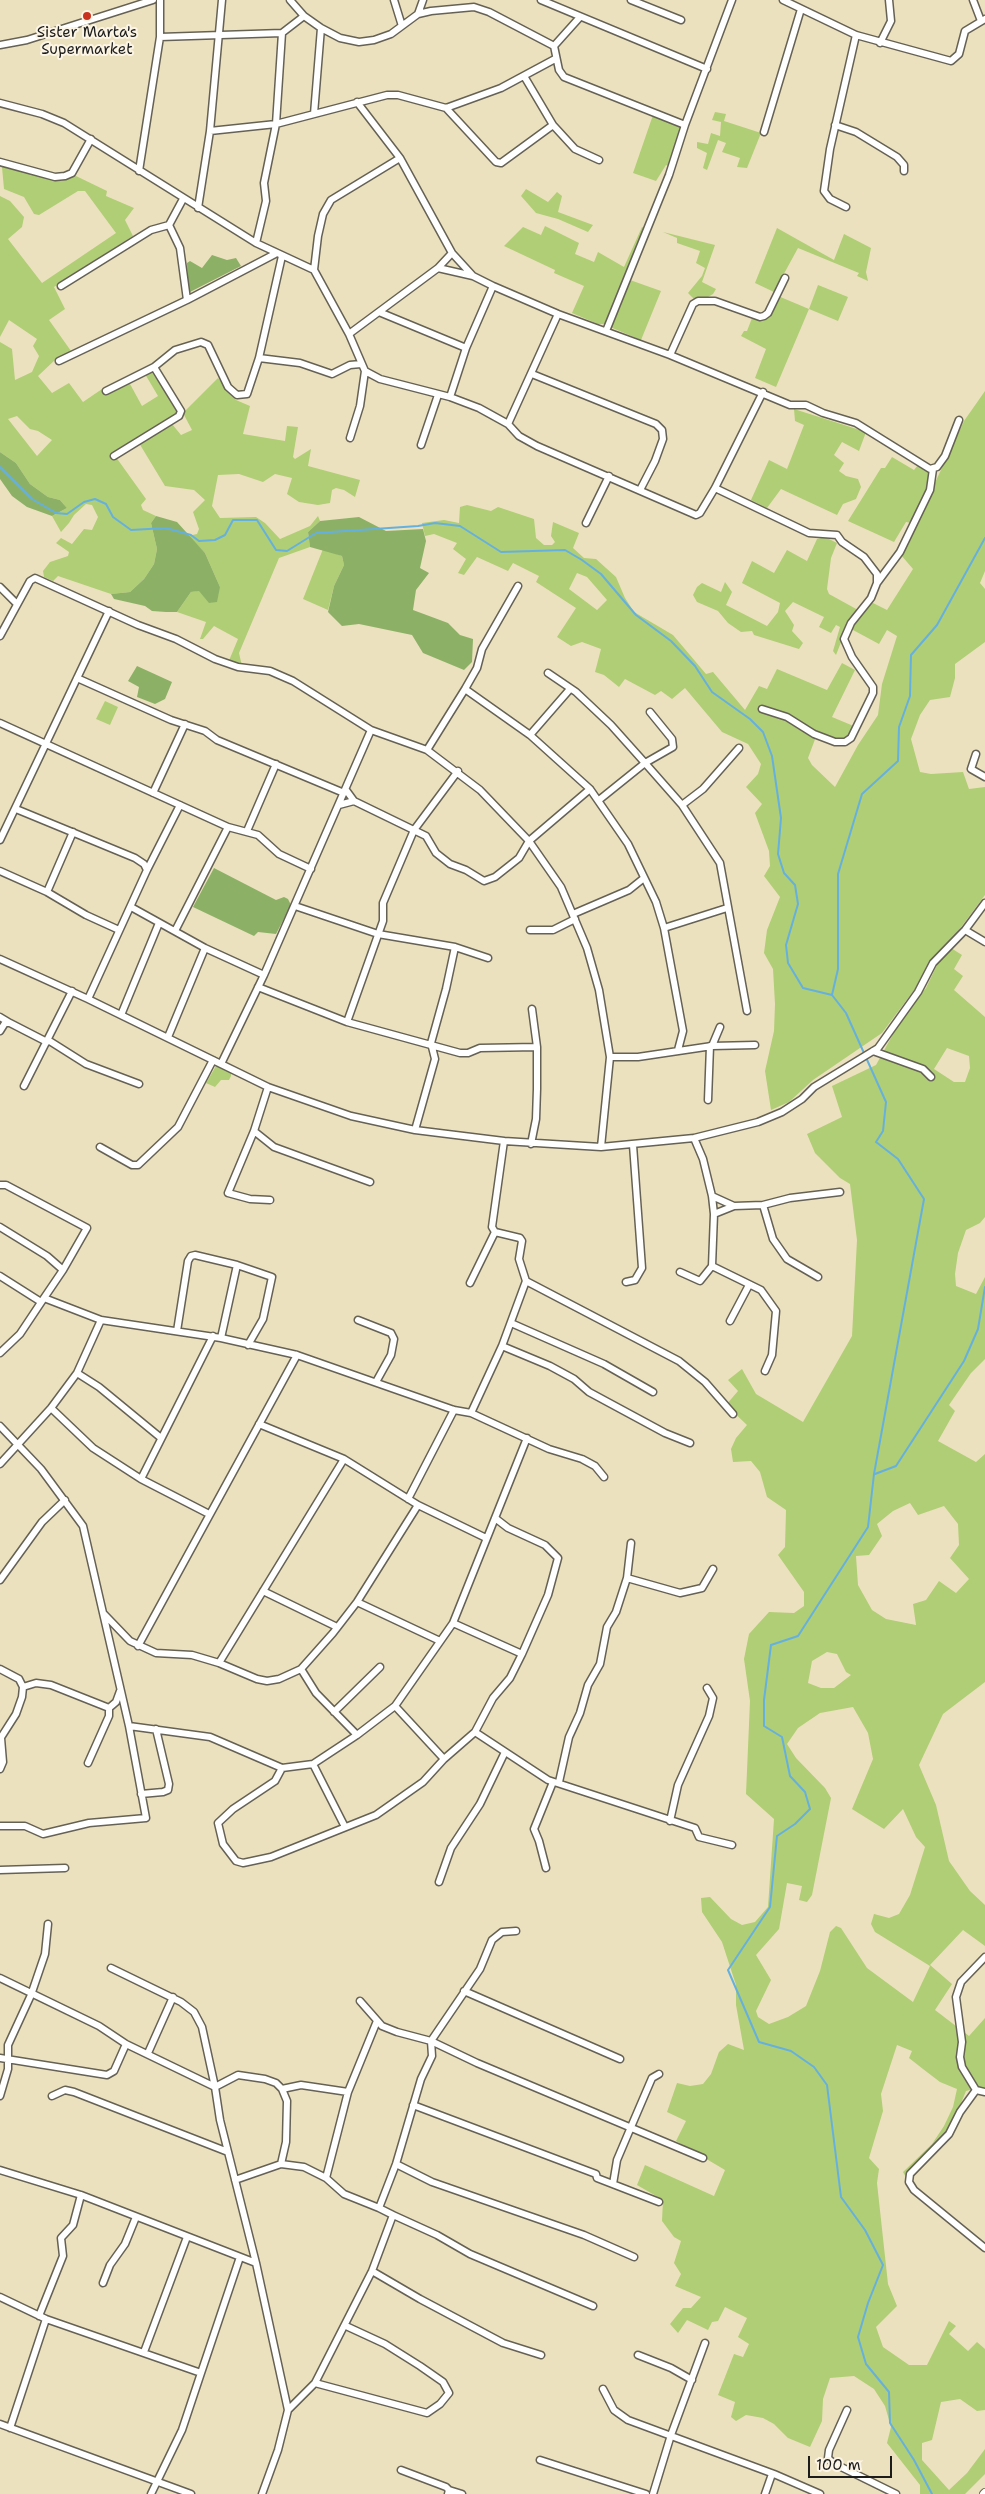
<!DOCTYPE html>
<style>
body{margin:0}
#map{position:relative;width:985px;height:2494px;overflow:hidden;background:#ece1be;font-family:"Shantell Sans",sans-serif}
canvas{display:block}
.scale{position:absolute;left:808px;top:2456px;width:84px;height:22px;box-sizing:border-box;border:2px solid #1c1c1c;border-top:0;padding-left:6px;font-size:15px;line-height:18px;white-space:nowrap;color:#1c1c1c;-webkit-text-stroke:4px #fcf5e5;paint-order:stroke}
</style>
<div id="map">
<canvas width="985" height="2494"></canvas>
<div class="scale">100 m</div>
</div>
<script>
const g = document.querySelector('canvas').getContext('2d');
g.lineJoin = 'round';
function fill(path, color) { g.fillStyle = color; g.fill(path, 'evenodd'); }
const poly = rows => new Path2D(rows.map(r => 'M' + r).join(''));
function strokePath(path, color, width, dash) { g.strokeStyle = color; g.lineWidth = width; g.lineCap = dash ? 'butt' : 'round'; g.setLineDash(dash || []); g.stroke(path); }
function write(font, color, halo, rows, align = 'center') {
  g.font = font + ' "Shantell Sans",sans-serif'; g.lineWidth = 4; g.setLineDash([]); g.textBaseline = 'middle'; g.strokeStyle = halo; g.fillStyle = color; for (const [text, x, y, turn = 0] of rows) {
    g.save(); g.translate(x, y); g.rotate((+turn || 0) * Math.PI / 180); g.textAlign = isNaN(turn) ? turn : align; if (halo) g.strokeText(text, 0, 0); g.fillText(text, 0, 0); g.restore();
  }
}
fill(poly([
 [715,112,726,114,724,121,761,133,747,168,737,167,740,158,722,152,726,143,718,140,707,170,703,168,707,153,697,148,697,142,708,144,711,133,720,136,721,122,712,120],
 [653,115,683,127,671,167,666,165,656,181,633,173],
 [2,167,60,181,76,176,107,191,106,196,134,208,125,220,133,236,54,287,65,309,49,320,71,351,56,359,38,376,52,393,69,383,83,402,105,387,130,384,142,406,158,396,145,374,151,371,178,411,177,415,113,453,146,499,141,505,143,510,156,516,151,523,157,549,154,564,144,579,130,592,111,594,58,576,53,581,44,577,43,571,50,562,68,556,69,552,56,543,61,538,72,544,84,529,92,530,98,517,92,505,86,504,74,515,69,523,61,532,52,516,67,508,60,500,48,497,30,484,16,463,0,452,0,342,12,349,15,380,32,372,39,356,33,346,37,339,9,320,0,337,0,196,10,201,24,217,22,227,8,239,42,283,116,233,85,191,78,191,39,215,34,214,24,197,4,189],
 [17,416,30,429,38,431,52,440,37,456,8,419],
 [526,189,548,202,557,192,562,196,558,212,593,225,588,232,558,219,536,213,521,196],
 [545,226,579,243,575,254,594,262,598,252,624,267,642,227,645,228,605,324,598,324,572,313,584,286,554,273,555,270,504,246,523,227,541,235],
 [777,228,834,260,844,234,871,248,866,272,868,281,857,276,859,273,798,248,774,292,755,283],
 [663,232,715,245,702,282,716,289,713,294,708,297,694,299,688,293,702,276,705,268,696,263,700,251,677,243,677,238],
 [630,280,661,291,641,340,610,327],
 [818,285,848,297,838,321,809,309,776,387,755,378,766,349,741,336,744,331,747,331,752,318,764,318,778,296,809,309],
 [218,378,236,400,250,406,243,434,285,441,287,426,298,427,293,457,295,459,311,449,308,466,360,480,355,497,344,490,336,488,332,490,330,503,318,505,299,502,287,494,292,478,275,474,263,482,239,474,218,475,212,506,220,518,256,517,265,523,280,539,310,526,318,516,320,521,308,532,310,547,279,558,239,653,242,666,228,663,238,639,214,626,203,639,200,639,206,622,177,612,191,592,220,587,205,553,188,536,197,534,199,529,193,512,205,500,194,490,165,486,139,443,172,424,181,435,192,430,183,413],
 [985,391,985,571,980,583,985,589,985,642,955,664,955,678,950,697,930,700,920,715,911,739,920,772,931,774,963,772,969,789,985,787,985,895,882,1033,813,1080,789,1102,771,1110,765,1071,774,1031,775,1004,773,969,764,953,767,930,780,897,764,876,770,866,769,851,755,813,762,804,746,787,758,774,761,764,748,744,722,732,685,688,672,699,661,691,655,695,625,679,619,687,604,675,595,672,601,649,582,642,571,646,557,637,576,608,536,582,539,576,513,563,508,571,477,557,464,575,458,573,466,559,453,549,457,543,434,534,425,536,422,523,444,520,459,523,460,507,467,505,491,511,498,507,534,519,536,538,544,545,552,545,555,542,551,536,553,522,579,533,573,548,584,558,596,559,616,577,625,598,634,612,673,635,706,674,713,672,745,710,759,686,767,689,777,669,827,690,842,663,855,670,832,717,856,727,846,740,838,740,817,734,808,758,812,765,835,787,858,745,878,715,882,684,897,636,887,630,879,644,853,630,853,624,871,602,887,610,913,569,901,555,964,421],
 [577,573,587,577,607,600,597,610,569,589],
 [794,409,866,432,859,451,842,442,834,455,844,463,839,471,846,476,858,479,861,487,856,499,843,504,837,515,781,489,767,508,751,500,769,460,787,469,804,425,795,421],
 [892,457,914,470,918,465,930,472,926,493,911,523,906,522,894,542,848,521,881,468,885,468],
 [825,537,837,543,831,558,827,589,829,594,858,610,847,627,836,655,833,651,840,627,836,625,831,633,819,627,824,617,793,602,785,611,794,625,792,631,803,643,799,649,754,635,752,631,741,632,728,623,718,611,697,602,693,595,697,587,702,583,721,592,725,582,732,592,726,605,767,626,778,612,780,603,742,583,752,561,774,573,787,550,807,561,817,539],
 [323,549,342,556,344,565,334,586,328,610,303,599],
 [105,701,118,707,110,725,96,719],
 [951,948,962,955,954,969,963,976,954,990,985,1017,985,1217,980,1223,966,1230,958,1253,955,1274,956,1286,976,1294,985,1277,985,1359,971,1373,949,1405,955,1411,938,1441,976,1462,985,1454,985,1682,943,1714,919,1765,936,1805,949,1861,970,1891,985,1905,985,1946,963,1930,930,1965,952,1984,935,2010,969,2036,985,2018,985,2089,981,2087,966,2091,950,2130,907,2179,903,2172,932,2144,944,2126,953,2107,957,2089,940,2082,923,2069,909,2058,912,2051,897,2045,881,2094,883,2111,869,2158,879,2169,877,2183,888,2284,897,2306,876,2327,883,2347,909,2365,927,2365,949,2321,956,2326,949,2334,968,2351,977,2342,985,2349,985,2410,977,2411,960,2399,941,2402,932,2440,922,2443,922,2460,949,2490,967,2473,985,2449,985,2474,965,2494,920,2494,920,2485,887,2443,891,2427,885,2406,874,2389,854,2376,830,2378,823,2399,822,2421,810,2447,788,2438,774,2424,763,2418,746,2415,736,2421,731,2417,735,2402,718,2395,734,2354,743,2357,749,2344,738,2337,747,2318,725,2307,718,2321,712,2322,708,2330,687,2320,678,2333,670,2324,683,2308,691,2308,701,2297,675,2286,681,2274,674,2263,681,2241,674,2237,662,2221,663,2200,637,2185,645,2165,714,2196,725,2170,676,2141,686,2121,667,2112,677,2083,690,2086,703,2084,711,2074,719,2052,728,2044,744,2050,736,2005,736,1985,722,1942,702,1912,701,1898,710,1897,731,1919,742,1925,755,1922,768,1907,774,1819,746,1794,750,1701,744,1659,749,1634,769,1612,794,1613,804,1606,804,1592,778,1555,785,1547,786,1510,767,1497,760,1472,751,1461,733,1462,731,1449,736,1438,747,1425,726,1405,738,1391,728,1380,742,1369,756,1394,803,1422,852,1336,857,1240,850,1184,840,1178,815,1153,807,1134,842,1117,832,1086,876,1065,903,1016,926,988,937,965],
 [947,1048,969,1056,970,1068,965,1082,954,1082,934,1069],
 [910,1503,918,1515,944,1506,958,1524,959,1545,950,1558,969,1579,956,1593,939,1581,926,1600,913,1604,916,1625,886,1619,872,1610,858,1585,856,1556,869,1555,882,1536,877,1524,893,1511],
 [827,1652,837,1654,846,1672,851,1675,834,1688,821,1688,808,1683,812,1661],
 [853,1707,868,1733,873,1759,852,1809,884,1829,903,1809,916,1837,925,1847,910,1895,899,1914,889,1918,874,1914,871,1924,875,1932,930,1966,913,2002,867,1968,841,1928,836,1926,830,1932,820,1971,806,2006,788,2017,769,2024,758,2017,756,2011,771,1980,756,1955,779,1929,787,1883,802,1886,799,1900,807,1902,812,1895,831,1798,825,1788,796,1758,787,1744,798,1728,820,1713],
 [216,1066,231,1073,231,1076,229,1080,221,1080,215,1087,206,1083]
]), '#b0ce75');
fill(poly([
 [212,255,227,260,236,258,241,266,188,293,187,263,190,261,202,268],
 [0,452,16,463,30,484,48,497,60,500,67,508,52,516,27,507,12,496,0,479],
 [156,516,177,522,205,553,220,587,217,602,209,603,199,591,191,592,177,612,166,612,152,611,145,606,114,599,111,594,130,592,144,579,154,564,157,549,151,523],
 [359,517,386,531,423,529,426,541,420,568,429,573,416,590,413,610,448,623,460,635,473,639,472,662,464,670,423,653,412,635,359,624,342,626,328,612,334,586,344,565,342,556,310,547,308,532,320,521],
 [137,666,172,682,165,699,155,704,137,697,139,687,128,681],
 [214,868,276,900,284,897,288,899,291,905,276,934,258,932,254,936,193,907]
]), '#8cb166');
strokePath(poly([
 [0,467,32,499,56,513,67,514,84,502,95,499,106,504,113,517,131,530,166,528,191,535,199,541,215,540,225,535,233,520,257,520,276,550,287,551,316,533,418,526,435,523,460,526,501,552,565,550,582,560,601,574,636,615,671,641,695,666,712,692,750,719,763,732,772,756,781,818,778,854,784,873,795,885,798,904,786,945,788,963,803,988,832,995],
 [875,1474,896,1466,964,1361,978,1329,985,1287],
 [932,2494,914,2460,890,2423,889,2392,866,2364,858,2337,868,2303,883,2265,865,2230,841,2197,827,2085,814,2067,791,2051,759,2042,728,1970,770,1907,777,1836,795,1824,810,1809,805,1792,790,1776,782,1737,764,1726,764,1700,771,1645,798,1636,868,1527,874,1474,924,1199,898,1159,876,1142,883,1131,886,1102,846,1013,832,995,838,969,838,874,862,794,898,761,899,727,910,696,911,655,937,625,985,538]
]), '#66b0de', 2);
const minor = poly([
 [290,0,304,16,321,28,340,38,359,42,374,40,391,34,418,14,431,11,474,7,489,12,554,46,559,70,564,77,685,125],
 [394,0,402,26],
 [541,0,707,69],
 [631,0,681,20],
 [783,0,856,35,951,61,959,54,965,31,985,19],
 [973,0,981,21],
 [418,14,423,0],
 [160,37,282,33,304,16],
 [880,43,891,21,889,0],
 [0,45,27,40,153,0],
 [554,46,580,17],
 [524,76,553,125],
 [357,102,400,158,452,253,473,276,493,286,558,314,670,355,790,405,806,405,823,413,856,423,930,469,937,467,945,456,959,420],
 [0,103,42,114,64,123,256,243,314,270],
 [446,108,496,162,501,163,553,125,575,149,599,160],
 [314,114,321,28],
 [835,125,856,132,897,157,904,165,904,171],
 [210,131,276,124,387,95,398,95,446,108,501,88,555,59],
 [764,132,801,9],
 [0,162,55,177,65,176,72,173,91,139],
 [139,171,160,37,160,0],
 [846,207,830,199,824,191,830,149,856,35],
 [198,208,210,131,222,0],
 [169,225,183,199],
 [256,243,266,201,264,183,276,124,282,33],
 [438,268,473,276],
 [61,286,151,230,169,225,180,248,187,300],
 [379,312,466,348],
 [606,331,669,175,685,125,732,0],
 [349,334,438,268,452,253],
 [670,355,693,304,698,301,715,301,760,317,764,316,768,313,785,278],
 [259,358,300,363,332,374,350,365,361,364],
 [59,361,187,300,275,254],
 [365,371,380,379,450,397,479,408,508,424,519,436,537,446,696,515,700,513,715,488,763,392],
 [532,374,656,424,662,430,663,439,655,461,640,490],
 [106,391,154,367,175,350,201,342,208,345,228,387,237,395,247,394,259,358,282,256],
 [450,397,466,348,493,286],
 [508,424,558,314],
 [350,438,360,406,365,371,349,334,314,270,318,236,323,214,331,200,400,158],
 [421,445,438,395],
 [114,456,179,416,181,411,154,367],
 [715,488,809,533,837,535,842,542,864,557,877,574,877,583,871,598,851,623,844,639,852,657,873,687,873,693,851,738,845,742,835,742,814,734,787,717,762,709],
 [586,523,609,476],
 [877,583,900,552,930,490,933,469],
 [0,587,17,604],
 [0,636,30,581,35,578,138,625,176,639,215,659,238,667,270,671,293,681,371,730,427,750,480,790,529,841,561,887,587,948,599,990,610,1057,601,1147],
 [548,673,576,692,611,725,645,763,682,805,720,863,747,1011],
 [77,678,171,720,205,731,217,740,344,793],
 [465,689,530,735,590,789,628,844,656,902,664,928,683,1031,678,1050],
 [0,723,228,827,258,835,279,854,311,869],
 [530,735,570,689],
 [427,750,465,689,477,668,482,649,518,586],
 [976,754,971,769,985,777],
 [346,790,354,801,426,836,436,853,450,864,466,870,484,881,495,877,519,858,529,841,590,789],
 [153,793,185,724],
 [599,800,645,763,673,747,672,739,650,712],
 [339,805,354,801],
 [682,805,703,789,739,748],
 [16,809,135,858,144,864,147,870],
 [247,831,276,764],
 [0,840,109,611],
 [0,871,47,892,86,915,119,930],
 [47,892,73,832],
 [295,906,378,934,455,947,488,958],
 [131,907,205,948,264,975],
 [573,914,629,890,644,878],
 [664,928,727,908],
 [530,930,553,930,575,919],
 [965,930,985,942],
 [175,931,228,827],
 [0,959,88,999,268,1087,351,1116,415,1130,504,1141,601,1147,694,1138,758,1122,782,1112,802,1099,814,1087,878,1048,918,992,933,963,965,930,985,903],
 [258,987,347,1022,460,1053,468,1053,480,1048,537,1047],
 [88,999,147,870,180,805],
 [121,1015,159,923],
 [0,1017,10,1023],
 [347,1022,383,921,383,903,414,830,458,771],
 [0,1031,5,1023,10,1023,47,1042],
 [168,1037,205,948],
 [48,1040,86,1064,139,1084],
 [712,1046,720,1027],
 [873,1051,923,1069,931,1077],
 [610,1057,638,1057,712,1046,755,1045],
 [221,1064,264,975,371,730],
 [24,1086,72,991],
 [268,1087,254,1131,228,1193,250,1199,270,1200],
 [708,1100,710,1046],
 [415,1130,435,1059,431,1043,446,989,455,947],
 [254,1131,274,1147,370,1182],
 [694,1138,703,1159,712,1196,714,1214,712,1266,761,1290,776,1311,772,1355,765,1371],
 [504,1141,492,1227,495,1232,520,1238,522,1241,519,1259,526,1281],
 [531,1144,536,1119,537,1089,537,1047,532,1009],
 [100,1147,132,1165,138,1165,178,1127,213,1060],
 [0,1185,6,1185,87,1228,63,1270,44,1298],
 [712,1196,734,1206,763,1205,790,1198,840,1192],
 [763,1205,773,1239,787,1259,818,1277],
 [714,1214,734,1206],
 [0,1227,47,1256,63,1270],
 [680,1272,700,1281,712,1266],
 [0,1276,41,1302],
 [626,1282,635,1280,642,1268,633,1145],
 [470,1283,495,1232],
 [358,1320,391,1333,394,1339,391,1355,376,1382],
 [730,1321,749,1285],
 [511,1323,604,1364,653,1392],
 [177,1331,188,1261,191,1256,195,1255,237,1265,272,1277,263,1319,248,1345],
 [221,1338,237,1265],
 [502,1346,550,1366,574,1379,589,1392,665,1433,690,1443],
 [0,1353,20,1334,44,1298,101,1320,221,1338,297,1355,454,1410,471,1413,549,1449,582,1459,595,1466,604,1477],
 [77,1373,99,1387,161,1438],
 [51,1408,93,1448,141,1479,209,1514],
 [471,1413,502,1346,526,1281,679,1361,705,1382,733,1414],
 [259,1424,344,1459,418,1505,486,1538],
 [0,1426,41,1469,83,1526,129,1726,146,1818,89,1823,43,1834,25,1826,0,1826],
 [0,1464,51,1408,77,1373,101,1320],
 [141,1479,213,1336],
 [408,1499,454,1410],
 [495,1518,508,1528,545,1545,558,1558,548,1595,522,1654],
 [627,1578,680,1593,702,1588,713,1569],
 [0,1580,42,1522,65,1500],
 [263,1591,337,1627],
 [357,1602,440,1641],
 [104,1614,130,1641,156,1653,192,1655,219,1663,257,1679,267,1681,279,1679,301,1669,333,1633,357,1602,418,1505],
 [453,1623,522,1654,510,1678,493,1698,475,1732,548,1780,695,1828,699,1837,732,1845],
 [138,1646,297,1355],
 [219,1663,344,1459],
 [0,1669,19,1679,23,1687,22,1697,16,1714,0,1739],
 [301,1669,316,1693,357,1735],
 [23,1687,36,1683,51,1685,109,1708,109,1716,88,1763],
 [395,1706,444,1759,475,1732],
 [109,1708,116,1702,120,1691],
 [334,1712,380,1667],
 [129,1726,210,1737,282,1768,313,1764,357,1735,395,1706,453,1623,527,1438],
 [313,1764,345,1827],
 [282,1768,275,1781,233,1809,218,1823,223,1844,236,1861,243,1863,271,1857,376,1815,423,1782,444,1759],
 [0,1769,3,1762,1,1738],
 [559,1782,569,1737,580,1713,588,1685,600,1664,607,1627,616,1612,627,1578,631,1543],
 [141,1794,163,1792,168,1790,169,1784,156,1729],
 [670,1821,678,1785,709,1716,713,1698,707,1688],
 [546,1868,539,1841,534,1829,553,1782],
 [0,1870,65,1868],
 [439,1882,451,1848,480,1804,505,1752],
 [111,1968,181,2002,194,2012,202,2027,215,2087,220,2120,256,2263,288,2410,278,2450,262,2494],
 [0,1978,99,2026,126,2044,215,2087,238,2075,265,2079,276,2083,282,2089,287,2101,286,2142,281,2164],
 [464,1991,620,2059],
 [360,2001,382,2026,397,2032,431,2041,477,2063,703,2158],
 [148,2053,173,1997],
 [0,2058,107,2075,114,2071,126,2044],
 [282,2089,301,2085,348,2092],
 [976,2090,960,2112,949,2134,910,2174,909,2182,914,2190,985,2248],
 [976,2090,962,2067,960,2057,962,2042,956,1997,961,1982,985,1957],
 [976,2090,985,2092],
 [0,2096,8,2069,8,2045,31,1995,45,1954,48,1924],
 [52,2096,65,2090,74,2092,228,2152],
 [413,2105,596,2174,597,2178,659,2202],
 [396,2164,432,2182,584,2235,634,2257],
 [0,2170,81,2195,256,2263],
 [326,2178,348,2092,377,2021],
 [235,2180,281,2164,304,2167,326,2178,344,2194,379,2208],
 [613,2184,617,2160,631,2127,652,2078,659,2074],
 [393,2215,437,2235,470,2254,593,2306],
 [372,2271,420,2299,503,2343,541,2355],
 [103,2283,110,2265,125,2244,136,2217],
 [0,2297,46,2319,201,2373,182,2430,151,2494],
 [39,2316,63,2256,61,2238,73,2225,81,2195],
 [144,2352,187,2237],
 [638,2355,671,2368,692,2380],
 [201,2373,240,2257],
 [315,2383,427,2413,440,2404,449,2393,443,2382,420,2366,385,2344,346,2326],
 [603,2389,614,2410,628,2420,774,2474,820,2494],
 [288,2410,315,2383,372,2271,393,2215,379,2208,396,2164,421,2079,432,2056,431,2041,480,1969,492,1940,502,1932,516,1931],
 [847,2410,829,2450,828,2458,833,2463,896,2494],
 [0,2424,191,2494],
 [10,2428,46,2319],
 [540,2460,646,2494],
 [401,2470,446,2487,449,2490,448,2494],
 [449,2490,462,2494],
 [653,2494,671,2435,705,2343],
 [765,2494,772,2474]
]);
const tertiary = poly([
 [984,2494,985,2493]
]);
strokePath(minor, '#656155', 9);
strokePath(tertiary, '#656155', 10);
strokePath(minor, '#fff', 6);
strokePath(tertiary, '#fff', 8);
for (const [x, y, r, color] of [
 [87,16,5,"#c8321e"]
]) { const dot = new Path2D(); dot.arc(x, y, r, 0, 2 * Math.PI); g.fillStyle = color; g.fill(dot); strokePath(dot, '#fcf5e5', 2); }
write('15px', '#1c1c1c', '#fcf5e5', [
 ["Sister Marta's",87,33],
 ["Supermarket",87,50]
]);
</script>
